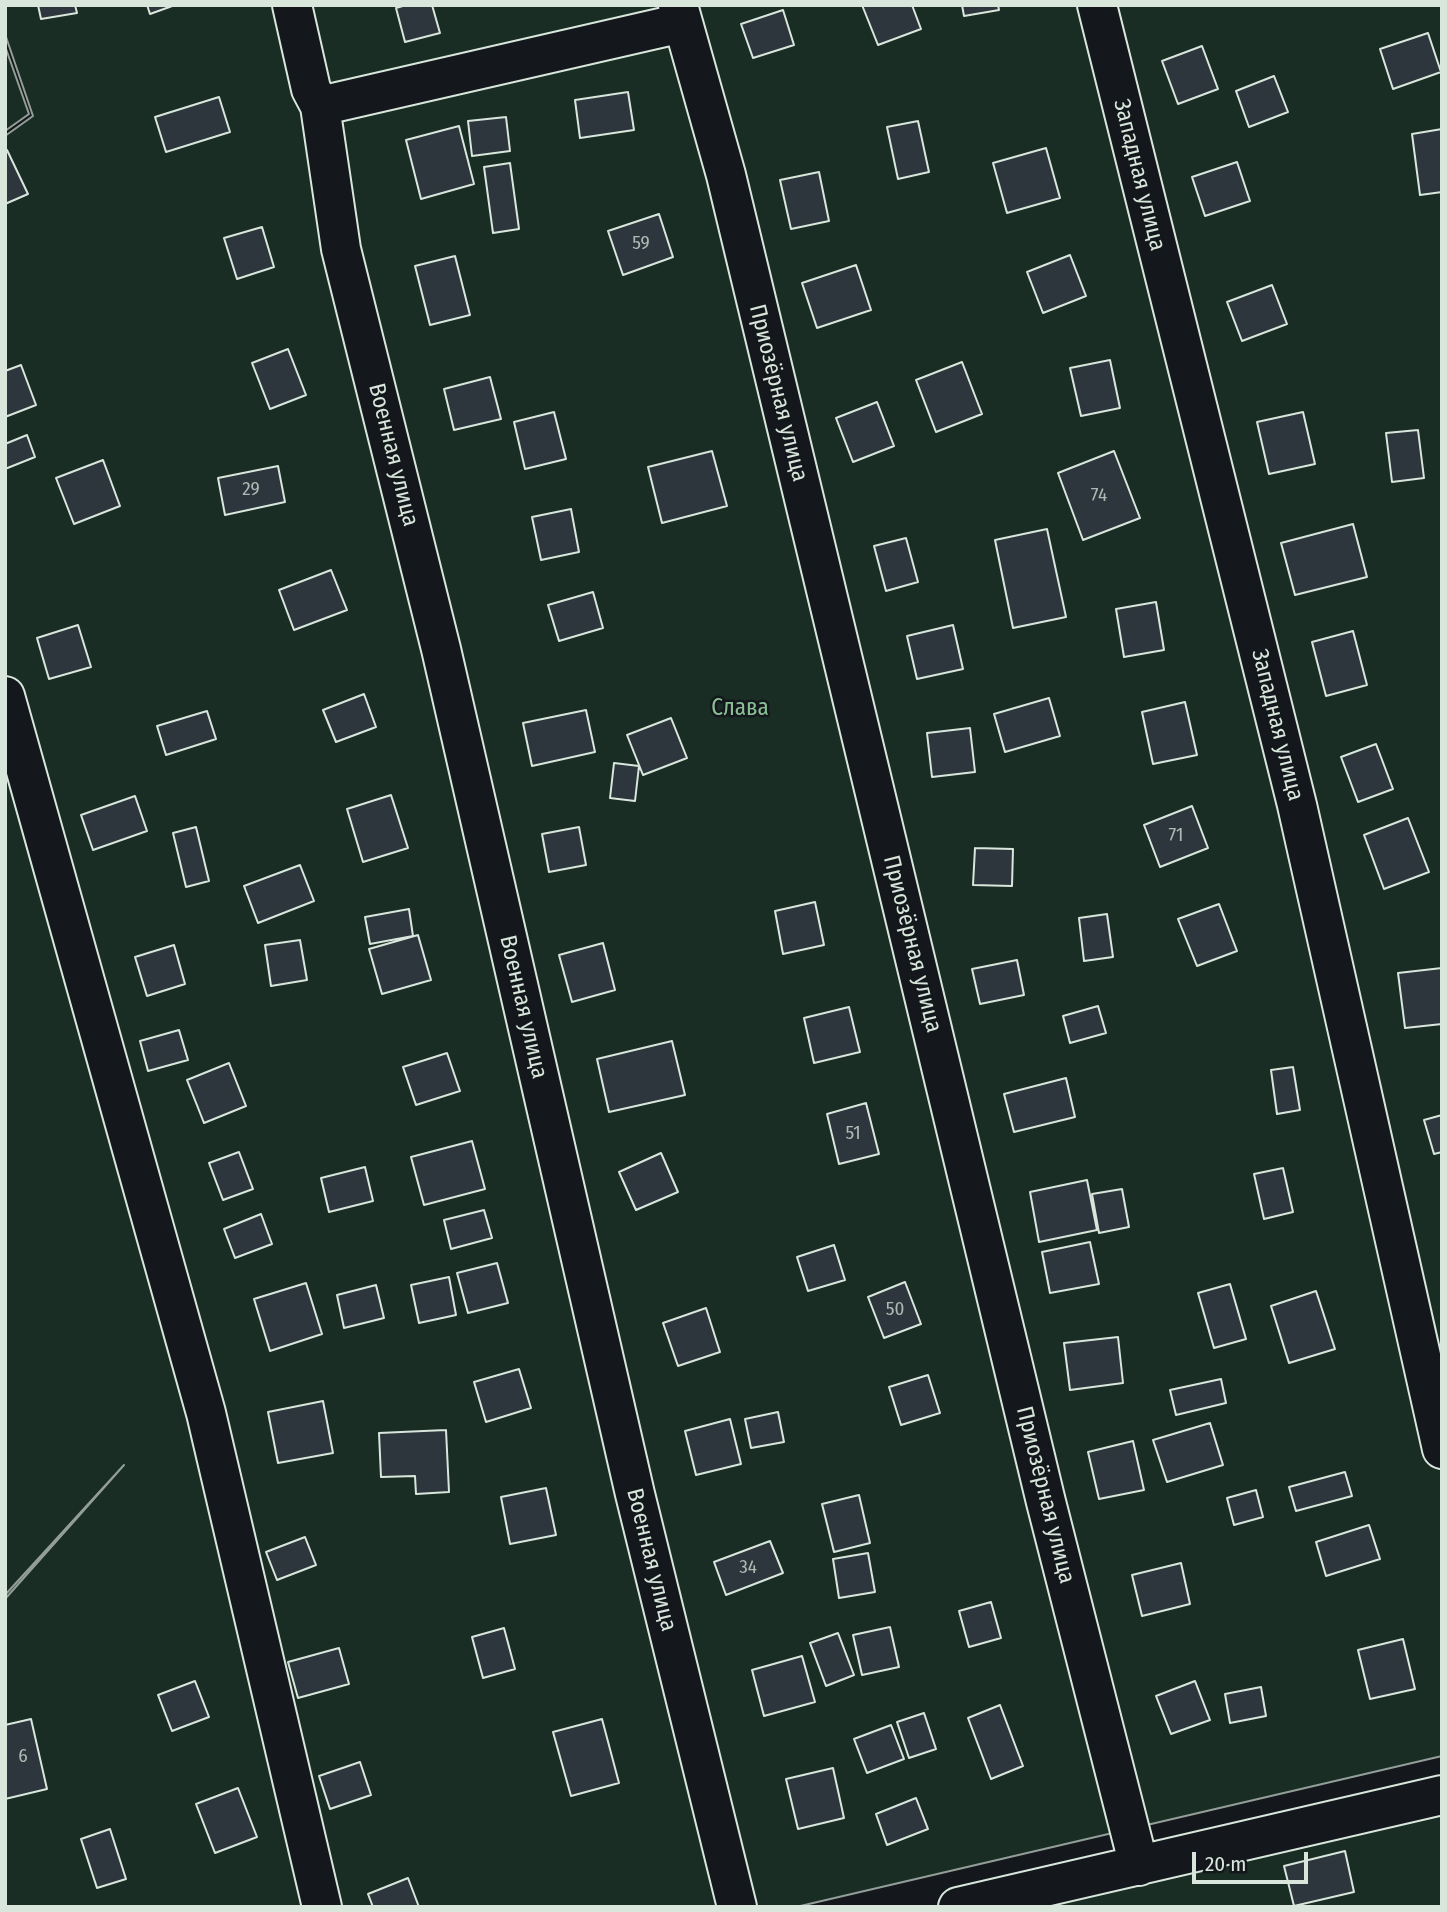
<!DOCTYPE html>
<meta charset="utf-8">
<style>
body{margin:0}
#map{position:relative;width:1447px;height:1912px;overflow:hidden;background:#14181c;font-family:"Fira Sans Condensed",sans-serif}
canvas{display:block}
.frame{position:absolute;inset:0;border:7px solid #d8e6dc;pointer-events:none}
.scale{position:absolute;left:1192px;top:1852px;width:116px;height:32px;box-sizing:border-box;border:4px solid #d8e6dc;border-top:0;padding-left:9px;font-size:21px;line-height:24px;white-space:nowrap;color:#d8e6dc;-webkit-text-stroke:5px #14181c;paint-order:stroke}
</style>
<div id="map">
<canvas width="1447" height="1912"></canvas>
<div class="frame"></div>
<div class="scale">20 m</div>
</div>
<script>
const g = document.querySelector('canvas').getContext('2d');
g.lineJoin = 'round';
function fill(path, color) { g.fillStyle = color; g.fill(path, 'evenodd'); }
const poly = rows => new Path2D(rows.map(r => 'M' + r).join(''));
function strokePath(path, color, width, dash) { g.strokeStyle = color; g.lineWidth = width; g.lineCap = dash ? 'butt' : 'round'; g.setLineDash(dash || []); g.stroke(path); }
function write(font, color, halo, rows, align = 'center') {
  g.font = font + ' "Fira Sans Condensed",sans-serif'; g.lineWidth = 5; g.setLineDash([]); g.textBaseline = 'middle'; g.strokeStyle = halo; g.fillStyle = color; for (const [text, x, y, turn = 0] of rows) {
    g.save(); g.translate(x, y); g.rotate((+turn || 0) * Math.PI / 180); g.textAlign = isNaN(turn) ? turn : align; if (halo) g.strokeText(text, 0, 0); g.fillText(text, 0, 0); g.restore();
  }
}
const green = poly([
 [5,5,1442,5,1442,1756,796,1907,5,1907,5,1599,124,1465,5,1595,5,720,92,1005,5,671,5,136,33,116,5,34,5,5],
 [5,46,29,114,5,131,5,46],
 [1442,1809,1442,1907,1015,1907,1442,1809]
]);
fill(green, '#1a2d24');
strokePath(green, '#939e99', 2);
const building = poly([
 [38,5,75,5,77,13,41,19,38,5],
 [147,5,175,5,150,14,147,5],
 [406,5,432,5,440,33,405,42,396,8,406,5],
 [862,5,912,5,921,29,878,45,862,5],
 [962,5,998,5,999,10,964,16,962,5],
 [783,10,794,45,753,58,741,24,783,10],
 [1428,33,1441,72,1393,89,1380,49,1428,33],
 [1202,46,1218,89,1178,104,1162,61,1202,46],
 [1274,76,1288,112,1249,127,1236,91,1274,76],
 [628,92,634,130,580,138,575,100,628,92],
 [219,97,230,132,166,152,155,117,219,97],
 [506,117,510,151,472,156,468,121,506,117],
 [918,121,929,172,898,179,887,127,918,121],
 [459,126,474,184,421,199,406,140,459,126],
 [1442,129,1442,192,1420,195,1412,134,1442,129],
 [1046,148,1060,198,1007,213,993,163,1046,148],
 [7,150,28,194,5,204,5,151,7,150],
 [1237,162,1250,201,1205,216,1192,177,1237,162],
 [510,163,519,229,493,233,484,167,510,163],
 [819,172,829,221,791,229,780,180,819,172],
 [659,214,673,257,623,275,608,231,659,214],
 [262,227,274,267,237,279,224,238,262,227],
 [1070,255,1086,296,1043,313,1027,272,1070,255],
 [455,256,470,315,430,325,415,266,455,256],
 [856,265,871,310,817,328,802,283,856,265],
 [1272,285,1287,324,1242,341,1227,302,1272,285],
 [288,349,306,395,270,409,252,363,288,349],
 [1110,360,1120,408,1081,416,1070,368,1110,360],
 [962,362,982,414,936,432,916,380,962,362],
 [21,365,36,405,5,417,5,371,21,365],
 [490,377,501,419,454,430,444,389,490,377],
 [877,402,894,446,853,462,836,418,877,402],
 [554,412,566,459,525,469,514,422,554,412],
 [1303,412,1315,464,1269,474,1257,422,1303,412],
 [1418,430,1424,478,1392,482,1386,433,1418,430],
 [27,435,35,457,5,469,5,444,27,435],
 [712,451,727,506,662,523,648,467,712,451],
 [1114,451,1140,518,1083,540,1058,473,1114,451],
 [103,460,120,506,74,524,56,478,103,460],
 [278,466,285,502,225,515,218,478,278,466],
 [571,509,579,552,541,560,532,517,571,509],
 [1353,524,1367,577,1295,595,1281,543,1353,524],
 [1047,529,1066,617,1013,628,995,540,1047,529],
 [906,538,918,582,886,591,874,546,906,538],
 [331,570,347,610,294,630,279,590,331,570],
 [593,592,603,628,559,641,548,605,593,592],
 [1156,602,1164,650,1124,657,1116,609,1156,602],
 [78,625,91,667,49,679,37,638,78,625],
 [953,625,963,669,917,679,907,636,953,625],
 [1353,631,1367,685,1326,696,1312,642,1353,631],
 [364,694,376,727,336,742,323,710,364,694],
 [1049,698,1060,736,1005,752,994,714,1049,698],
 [1185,702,1197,755,1153,764,1142,712,1185,702],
 [586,710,595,752,532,766,523,723,586,710],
 [207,711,216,739,166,755,157,726,207,711],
 [671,718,687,758,643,775,627,735,671,718],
 [970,728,975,772,932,777,927,733,970,728],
 [1376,744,1393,789,1358,802,1341,757,1376,744],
 [614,763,639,766,635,801,610,798,614,763],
 [391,795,408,848,363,862,347,809,391,795],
 [135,796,147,831,93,850,81,815,135,796],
 [1192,806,1208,848,1160,867,1144,825,1192,806],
 [1408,818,1429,872,1384,889,1364,835,1408,818],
 [196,827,209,881,186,887,173,833,196,827],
 [579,827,586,865,549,872,542,834,579,827],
 [975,848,1013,849,1012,886,973,885,975,848],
 [300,865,314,901,258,923,244,886,300,865],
 [815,902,824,945,783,954,775,911,815,902],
 [1219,904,1237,951,1197,966,1178,919,1219,904],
 [409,909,413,936,370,944,365,917,409,909],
 [1107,914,1113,957,1084,961,1079,918,1107,914],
 [418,935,431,980,382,994,369,949,418,935],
 [300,940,307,980,271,986,265,945,300,940],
 [603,943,615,990,572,1002,559,955,603,943],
 [174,945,185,984,147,996,135,957,174,945],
 [1017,960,1024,995,980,1004,972,969,1017,960],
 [1442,968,1442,1024,1405,1028,1398,973,1442,968],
 [1098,1006,1106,1033,1070,1043,1063,1016,1098,1006],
 [849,1007,860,1052,814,1063,804,1018,849,1007],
 [179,1030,188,1060,148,1071,140,1041,179,1030],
 [672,1041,685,1095,609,1112,597,1059,672,1041],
 [447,1053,460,1091,416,1105,403,1067,447,1053],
 [229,1063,246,1106,204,1123,187,1080,229,1063],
 [1293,1067,1300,1110,1277,1114,1271,1070,1293,1067],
 [1066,1078,1075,1117,1014,1132,1004,1094,1066,1078],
 [866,1103,879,1154,839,1164,827,1114,866,1103],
 [1442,1115,1442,1152,1434,1154,1424,1120,1442,1115],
 [472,1141,485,1189,424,1205,411,1157,472,1141],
 [239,1152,253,1189,223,1200,209,1163,239,1152],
 [661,1153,678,1192,636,1210,619,1172,661,1153],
 [365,1167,373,1201,329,1212,321,1178,365,1167],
 [1283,1168,1293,1212,1264,1219,1254,1174,1283,1168],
 [1087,1180,1097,1230,1039,1242,1030,1192,1087,1180],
 [1122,1189,1129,1227,1099,1233,1092,1194,1122,1189],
 [484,1210,492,1238,451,1249,444,1220,484,1210],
 [261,1214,272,1244,235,1258,224,1229,261,1214],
 [1090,1242,1099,1284,1050,1293,1042,1252,1090,1242],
 [834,1245,845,1280,808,1291,797,1257,834,1245],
 [497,1263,508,1303,468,1313,457,1273,497,1263],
 [449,1277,456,1315,419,1323,411,1285,449,1277],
 [905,1282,921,1324,884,1338,868,1297,905,1282],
 [306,1283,322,1334,270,1351,254,1299,306,1283],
 [1230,1284,1246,1339,1214,1348,1198,1293,1230,1284],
 [376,1285,384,1318,344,1328,337,1295,376,1285],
 [1316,1291,1335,1349,1289,1363,1271,1306,1316,1291],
 [706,1308,720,1352,678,1366,663,1323,706,1308],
 [1118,1337,1123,1383,1070,1390,1064,1343,1118,1337],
 [519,1369,531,1408,486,1422,474,1382,519,1369],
 [928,1375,940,1413,901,1425,889,1387,928,1375],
 [1221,1379,1226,1403,1176,1415,1170,1390,1221,1379],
 [323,1401,333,1453,278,1463,268,1412,323,1401],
 [778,1412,784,1442,751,1448,745,1419,778,1412],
 [730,1419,741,1464,696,1475,685,1431,730,1419],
 [1210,1423,1223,1465,1167,1482,1153,1440,1210,1423],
 [446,1430,449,1492,416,1494,415,1476,381,1477,379,1433,446,1430],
 [1133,1441,1144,1490,1099,1499,1088,1452,1133,1441],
 [1345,1472,1352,1496,1296,1511,1289,1487,1345,1472],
 [546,1488,556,1535,510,1544,501,1497,546,1488],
 [1256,1490,1263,1517,1234,1525,1227,1498,1256,1490],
 [859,1495,870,1543,834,1552,822,1504,859,1495],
 [1369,1525,1380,1559,1326,1576,1316,1542,1369,1525],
 [305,1537,316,1565,277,1580,266,1552,305,1537],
 [770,1541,783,1573,726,1595,714,1562,770,1541],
 [868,1553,875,1592,839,1598,833,1559,868,1553],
 [1181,1563,1190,1604,1142,1616,1132,1575,1181,1563],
 [991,1602,1001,1638,969,1647,959,1611,991,1602],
 [890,1627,899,1667,862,1675,853,1635,890,1627],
 [504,1628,515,1669,483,1678,472,1637,504,1628],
 [838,1633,854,1675,826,1686,810,1643,838,1633],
 [1403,1639,1415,1689,1370,1699,1358,1650,1403,1639],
 [339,1648,349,1684,298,1698,288,1662,339,1648],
 [802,1656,815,1702,764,1716,752,1670,802,1656],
 [195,1681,209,1717,172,1731,158,1695,195,1681],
 [1195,1681,1210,1720,1171,1734,1156,1696,1195,1681],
 [1261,1687,1266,1716,1230,1723,1225,1694,1261,1687],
 [1000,1705,1023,1766,991,1779,968,1718,1000,1705],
 [924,1713,936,1749,909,1758,897,1722,924,1713],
 [31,1719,47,1789,5,1799,5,1725,31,1719],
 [602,1719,619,1783,571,1796,553,1732,602,1719],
 [891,1725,904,1759,867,1773,854,1739,891,1725],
 [360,1762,371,1795,330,1809,319,1776,360,1762],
 [833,1768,844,1818,798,1829,786,1779,833,1768],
 [238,1788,257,1837,215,1853,196,1804,238,1788],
 [916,1798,928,1829,887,1845,876,1814,916,1798],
 [110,1829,126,1879,97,1888,81,1839,110,1829],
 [1345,1851,1354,1892,1294,1906,1284,1866,1345,1851],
 [408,1878,419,1907,373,1907,368,1894,408,1878]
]);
fill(building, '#2c363c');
strokePath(building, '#d8e6dc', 2);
const minor = poly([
 [292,5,311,89,320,106,341,249,441,649,635,1494,737,1907],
 [678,5,726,175,1046,1502,1139,1866],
 [1097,5,1297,805,1442,1449],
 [320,106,682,23],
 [5,696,206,1413,322,1907],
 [958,1907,1442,1795]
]);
strokePath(minor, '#d8e6dc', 42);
strokePath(minor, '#14181c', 38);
write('19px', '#adbab4', null, [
 ["59",641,244],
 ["29",251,490],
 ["74",1099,496],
 ["71",1176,836],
 ["51",853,1134],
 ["50",895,1310],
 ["34",748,1568],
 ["6",23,1757]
]);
write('23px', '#d8e6dc', '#14181c', [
 ["Западная улица",1139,175,76],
 ["Приозёрная улица",778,393,76],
 ["Военная улица",393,455,76],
 ["Западная улица",1277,725,76],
 ["Приозёрная улица",912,944,76],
 ["Военная улица",523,1007,77],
 ["Приозёрная улица",1045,1495,76],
 ["Военная улица",651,1560,76]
]);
write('23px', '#8ac095', '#14181c', [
 ["Слава",740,709]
]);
</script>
